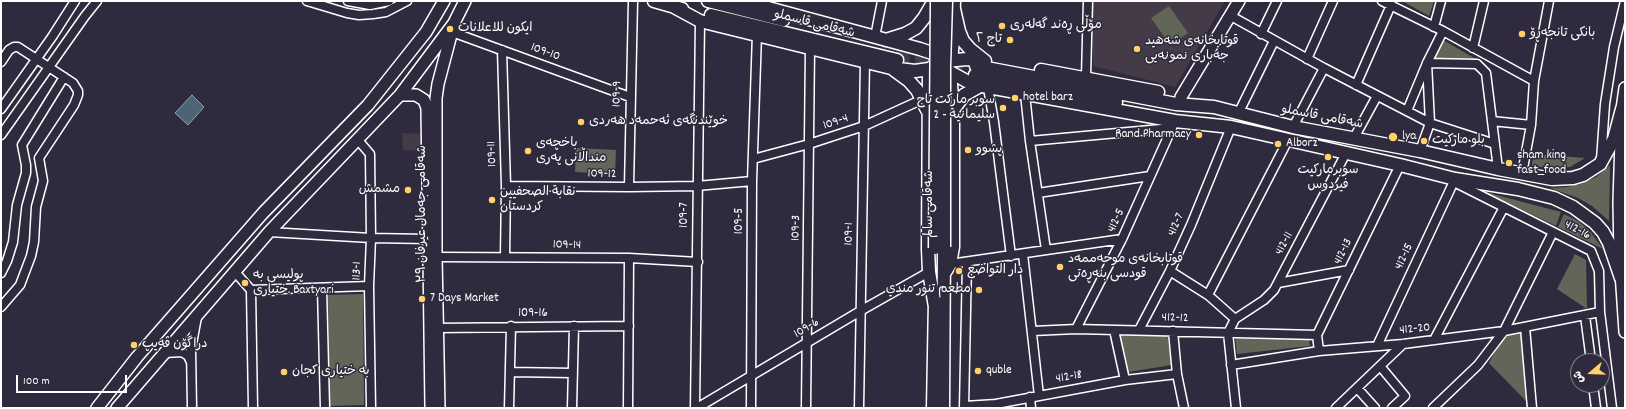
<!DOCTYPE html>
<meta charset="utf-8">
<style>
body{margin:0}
#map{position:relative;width:1626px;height:409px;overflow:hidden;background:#2f2a3d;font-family:Dekko,"Playpen Sans Arabic",sans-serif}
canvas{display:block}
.frame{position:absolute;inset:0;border:2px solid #fff;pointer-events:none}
.north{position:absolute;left:1570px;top:353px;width:40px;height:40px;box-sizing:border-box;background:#2f2a3d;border:1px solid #827f8b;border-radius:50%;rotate:251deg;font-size:11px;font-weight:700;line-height:16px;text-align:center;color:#fff}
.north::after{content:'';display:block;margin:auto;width:14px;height:18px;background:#ffd166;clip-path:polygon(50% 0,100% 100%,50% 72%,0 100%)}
.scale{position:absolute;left:16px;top:375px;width:111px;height:18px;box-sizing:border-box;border:2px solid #fff;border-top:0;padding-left:5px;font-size:12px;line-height:14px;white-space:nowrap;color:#fff;-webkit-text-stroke:3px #2f2a3d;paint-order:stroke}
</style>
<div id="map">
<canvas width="1626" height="409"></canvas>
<div class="frame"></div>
<div class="north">ش</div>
<div class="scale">100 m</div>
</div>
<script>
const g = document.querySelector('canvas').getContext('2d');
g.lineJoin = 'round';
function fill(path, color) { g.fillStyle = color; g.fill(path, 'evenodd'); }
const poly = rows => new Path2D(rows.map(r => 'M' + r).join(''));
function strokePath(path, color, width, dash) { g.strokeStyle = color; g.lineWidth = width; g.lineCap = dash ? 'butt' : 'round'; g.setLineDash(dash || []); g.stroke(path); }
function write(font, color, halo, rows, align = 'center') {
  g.font = font + ' Dekko,"Playpen Sans Arabic",sans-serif'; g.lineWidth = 3; g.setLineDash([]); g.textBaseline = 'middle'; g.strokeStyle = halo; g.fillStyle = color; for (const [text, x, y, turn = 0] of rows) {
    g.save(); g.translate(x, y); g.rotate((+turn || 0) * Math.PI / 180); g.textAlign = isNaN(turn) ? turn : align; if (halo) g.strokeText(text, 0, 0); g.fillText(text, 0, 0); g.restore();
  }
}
fill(poly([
 [1092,1,1225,1,1175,87,1093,66],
 [402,133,422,134,422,151,403,150]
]), '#443a48');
fill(poly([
 [1402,1,1434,1,1429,16],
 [1169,6,1188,33,1170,45,1151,18],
 [1443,40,1476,59,1433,60],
 [576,148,616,150,615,174,575,172],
 [1533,154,1585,158,1570,167,1550,168,1532,166],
 [1610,165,1609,221,1592,206,1578,198,1550,188,1567,187,1581,184,1596,177],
 [1485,192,1561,212,1556,226],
 [1564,214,1578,221,1589,230,1603,249,1558,227],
 [1575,254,1586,260,1587,309,1557,289],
 [363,294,364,405,330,406,328,295],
 [1513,333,1522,334,1525,337,1526,401,1489,363,1502,338],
 [1119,334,1167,334,1172,365,1128,372],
 [1235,336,1309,339,1310,346,1237,354]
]), '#616658');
const water = poly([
 [192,95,204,107,188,125,175,113,192,95]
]);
fill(water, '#4c6475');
strokePath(water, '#94a2ac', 1);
strokePath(poly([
 [898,50,924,55],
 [897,60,975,75]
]), '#443f50', 12, [12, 6]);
const street = poly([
 [307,1,347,13,359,15,373,14,386,12,407,1],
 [348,1,370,5,389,1],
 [1382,1,1443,31,1534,81],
 [1231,16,1324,68,1430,123,1495,144],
 [1434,27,1441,1],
 [452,32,630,97],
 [1261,34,1277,1],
 [875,37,882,1],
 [1473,48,1484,1],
 [502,50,506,186,505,257],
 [1307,59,1333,1],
 [1,62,9,50,14,47,18,47,73,83,78,91,78,95,74,105,39,158,43,181,36,207,34,242,31,256,20,285,1,307],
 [1427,63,1477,64,1486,73,1498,169],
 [1086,77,1088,1],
 [1356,85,1391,5],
 [988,88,994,122,1011,256],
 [1025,94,1030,141,1046,250],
 [1,109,52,37,75,1],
 [1407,111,1427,63,1443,31],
 [1238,114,1274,41],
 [1492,121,1531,125],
 [1293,127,1324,68],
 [1,135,85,16,97,1],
 [1354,138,1377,96],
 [358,140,370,154,371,238,369,286,371,408],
 [1030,141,1172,128],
 [1420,151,1430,123,1427,63],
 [753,159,809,144,864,126,923,99],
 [1601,160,1605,104,1614,47,1625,1],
 [1522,174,1531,125,1534,81,1549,1],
 [1454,182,1591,251,1599,271,1600,312,1612,408],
 [506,186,629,187,697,186,752,181],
 [629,187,633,1],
 [1038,193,1150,176],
 [269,232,371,238,428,239],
 [1023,254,1039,396],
 [436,257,629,258,698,262],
 [950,264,1122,239],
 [1170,271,1208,295,1235,319],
 [235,272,251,290,369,286],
 [1,273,7,261,13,242,17,205,26,173,26,165,22,145,64,77],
 [1278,283,1349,270],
 [322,288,325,408],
 [251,290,253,408],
 [1208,295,1288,140],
 [1585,316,1591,361],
 [1525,327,1532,408],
 [437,328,629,326],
 [1076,329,1122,239,1175,121],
 [1114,330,1125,380],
 [1139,330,1170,271,1191,225,1231,127],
 [1033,331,1076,329,1317,335],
 [1173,331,1177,374,1184,408],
 [1434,340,1504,207],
 [1377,346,1455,179],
 [1319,351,1317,335,1400,165],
 [164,353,182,352,188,356,191,362],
 [1231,365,1319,351,1403,344,1504,331,1600,312],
 [1380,366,1405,396,1392,408],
 [510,372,573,373],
 [1593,385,1596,408],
 [1357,388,1375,408],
 [1030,397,1031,408],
 [965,406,996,404,1125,380,1177,374],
 [192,408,191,349,197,317],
 [509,408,511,326],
 [572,408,574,326],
 [628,408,629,258],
 [695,408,700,21],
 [697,408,862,310,929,272],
 [751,408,752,181,757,34],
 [806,408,810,48],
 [859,408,865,61],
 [964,408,967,262],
 [1236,408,1228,333,1235,319,1264,300,1274,290,1346,153],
 [1336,408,1403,344],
 [1433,408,1478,365,1504,331,1553,232]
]);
const secondary = poly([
 [1625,88,1622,109,1619,202,1620,257,1625,332],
 [400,95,416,95,424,100,427,108,431,408],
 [1181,97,1239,1],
 [97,408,137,357,263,213,368,105,426,32,444,1],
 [117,408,269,232,400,95,454,23,465,1],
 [439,408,436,257,436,98,438,84,453,27]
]);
const primary = poly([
 [654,1,682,9],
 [708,1,783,20],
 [742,1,920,49,932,53,942,62,950,72,972,84,1175,121,1231,127,1400,165,1455,179,1518,189,1554,198,1573,207,1595,223,1603,232,1609,243,1621,278],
 [674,7,700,21,891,68,915,71,929,69,937,64,946,61,967,59,985,61],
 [954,9,959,31,963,41,970,49,985,61],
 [711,15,897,60],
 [886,40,905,34,916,28,924,18,931,6],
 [951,60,953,41,954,1],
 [976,66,1176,104,1214,107,1293,127,1420,151,1498,169,1552,179,1573,178,1583,175,1600,164,1614,139,1622,109],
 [929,69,928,249,929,272,935,307],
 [894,70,909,81,917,90,927,110],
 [1041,70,1158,92],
 [975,75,1116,102],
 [953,110,964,95,980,86],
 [944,274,950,264,953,247,953,110,950,72],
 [933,408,935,299],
 [943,408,944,247]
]);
strokePath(street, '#fff', 11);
strokePath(secondary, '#fff', 14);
strokePath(primary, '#fff', 15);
strokePath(street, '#2f2a3d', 8);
strokePath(secondary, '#2f2a3d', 11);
strokePath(primary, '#2f2a3d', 12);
const primaryBridge = poly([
 [944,247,944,67,946,1],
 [935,248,937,1]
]);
strokePath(primaryBridge, '#fff', 15, []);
strokePath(primaryBridge, '#2f2a3d', 12);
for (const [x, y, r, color] of [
 [1002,26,4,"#ffd166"],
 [450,29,4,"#ffd166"],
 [1522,34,4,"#ffd166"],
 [1010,40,4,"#ffd166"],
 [1137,49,4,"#ffd166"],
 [1015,98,4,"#ffd166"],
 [1003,108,4,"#ffd166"],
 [581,122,4,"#ffd166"],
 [1199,135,4,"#ffd166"],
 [1393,137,5,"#ffd166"],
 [1424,141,4,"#ffd166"],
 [1278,144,4,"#ffd166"],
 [968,150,4,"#ffd166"],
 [528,151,4,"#ffd166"],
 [1328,157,4,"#ffd166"],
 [1509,163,4,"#ffd166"],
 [408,190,4,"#ffd166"],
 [492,200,4,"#ffd166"],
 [1060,267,4,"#ffd166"],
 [959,271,4,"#ffd166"],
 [245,283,4,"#ffd166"],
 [979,290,4,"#ffd166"],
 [422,299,4,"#ffd166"],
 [134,345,4,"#ffd166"],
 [978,371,4,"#ffd166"],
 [284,372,4,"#ffd166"]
]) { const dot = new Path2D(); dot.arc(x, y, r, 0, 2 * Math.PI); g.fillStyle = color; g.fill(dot); strokePath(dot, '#2f2a3d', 1.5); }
write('13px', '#fff', '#2f2a3d', [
 ["شەقامی قاسملو",814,25,14],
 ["109-10",545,53,20],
 ["109-9",618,94,-89],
 ["شەقامی قاسملو",1322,118,11],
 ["109-4",836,123,-19],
 ["109-11",493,154,-92],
 ["109-12",602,175,1],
 ["شەقامی سالم",930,204,-90],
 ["شەقامی جەمال عیرفان ٣٩",423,214,-90],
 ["109-7",685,215,-90],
 ["109-5",740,221,-90],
 ["412-5",1117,221,-66],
 ["412-7",1177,225,-66],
 ["109-3",797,228,-89],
 ["412-16",1577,231,27],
 ["109-1",850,234,-89],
 ["412-11",1285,244,-62],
 ["109-14",567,246,1],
 ["412-13",1344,252,-64],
 ["412-15",1405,257,-65],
 ["113-1",358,271,-88],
 ["109-16",533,314],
 ["412-12",1175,319,2],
 ["109-6",807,329,-31],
 ["412-20",1415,330,-6],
 ["412-18",1069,378,-10]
]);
write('13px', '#fff', '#2f2a3d', [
 ["مۆڵی ڕەند گەلەری",1010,26],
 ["ايكون للاعلانات",458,29],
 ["بانکی تانجەڕۆ",1530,34],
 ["تاج ٢",1002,40,"right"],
 ["قوتابخانەی شەهید",1145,42],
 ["جەباری نمونەیی",1145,57],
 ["hotel barz",1023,98],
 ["سوبر ماركت تاج",995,101,"right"],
 ["2 - سليمانية",995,116,"right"],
 ["خوێندنگەی ئەحمەد هەردی",589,122],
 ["Rand Pharmacy",1191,135,"right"],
 ["lya",1402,137],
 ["بلو ماركيت",1432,141],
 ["باخچەی",536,144],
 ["منداڵانی پەری",536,159],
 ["Alborz",1286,144],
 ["پشوو",976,150],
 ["sham king",1517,156],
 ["fast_food",1517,171],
 ["سوبرمارکیت",1328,171,"center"],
 ["فیردوس",1328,186,"center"],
 ["مشمش",400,190,"right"],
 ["نقابة الصحفیین",500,193],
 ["کردستان",500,208],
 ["قوتابخانەی موحەممەد",1068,260],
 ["قودسی بنەڕەتی",1068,275],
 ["دار التواضع",967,271],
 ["پولیسی به",253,276],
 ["ختیاری. Baxtyari",253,291],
 ["مطعم تنور مندي",971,290,"right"],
 ["7 Days Market",430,299],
 ["دراگۆن ڤەیپ",142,345],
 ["quble",986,371],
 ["به ختيارى كجان",292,372]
], 'left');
</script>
